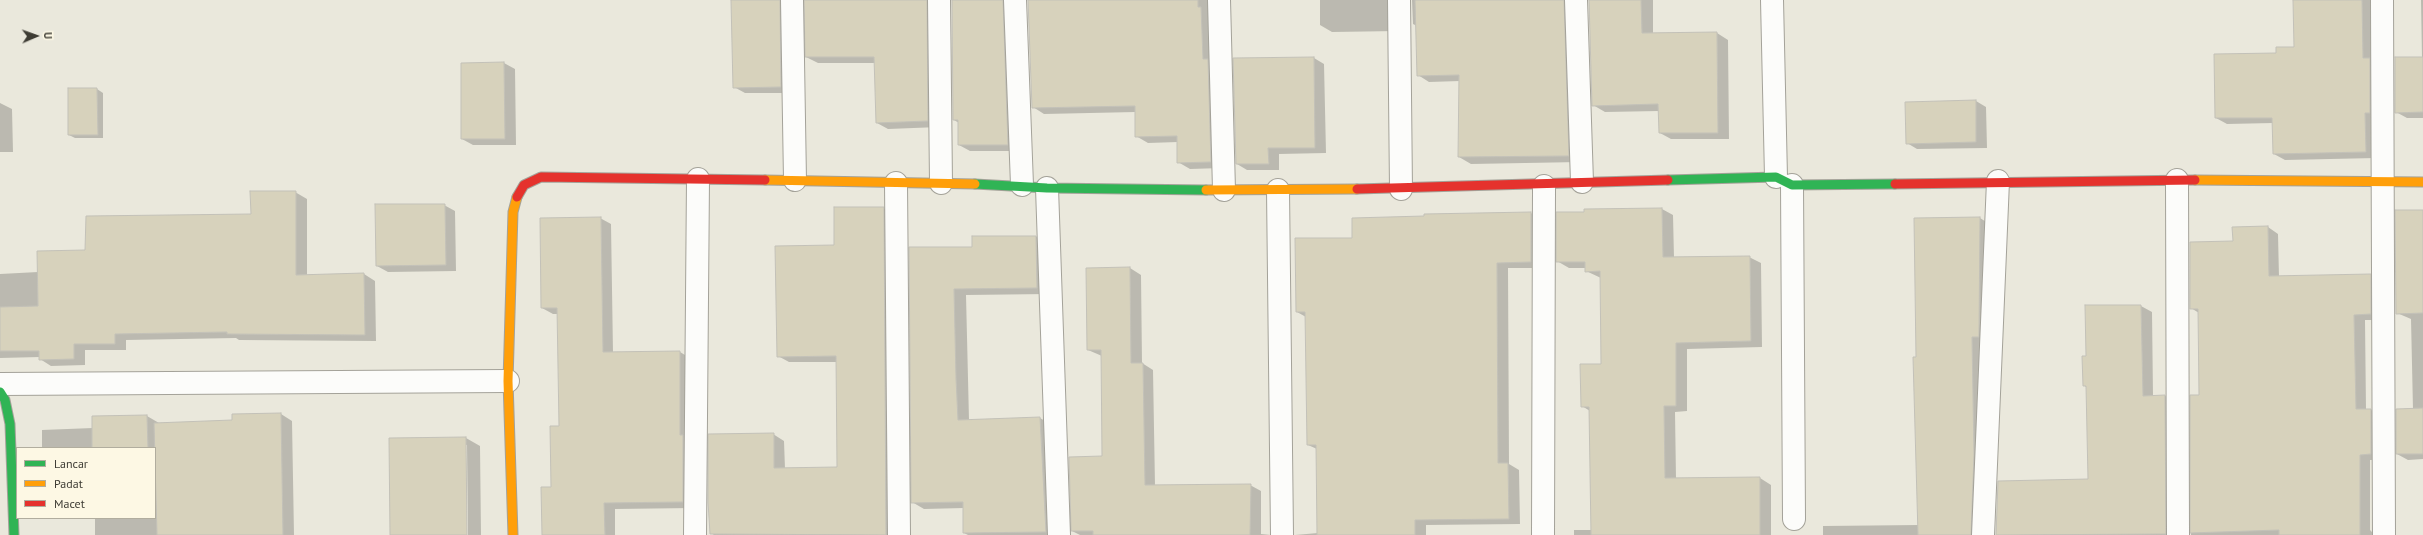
<!DOCTYPE html>
<style>
body{margin:0}
#map{position:relative;width:2423px;height:535px;overflow:hidden;background:#eae8dc;font-family:"PT Sans",sans-serif}
canvas{display:block}
.legend{position:absolute;left:16px;top:447px;width:140px;height:72px;box-sizing:border-box;background:#fdf8e4;border:1px solid #b1ad9e;margin:0;padding:5px 7px;list-style:none;font-size:12px;color:#3e3c34}
.legend li{display:flex;align-items:center;gap:8px;height:20px}
.legend b{width:20px;border:1px solid #b1ad9e}
.north{position:absolute;left:16px;top:16px;width:40px;height:40px;-webkit-text-stroke:3px #fdf8e4;paint-order:stroke;rotate:88deg;font-size:11px;font-weight:700;line-height:16px;text-align:center;color:#3e3c34}
.north::after{content:'';display:block;margin:auto;width:14px;height:18px;background:#3e3c34;clip-path:polygon(50% 0,100% 100%,50% 72%,0 100%)}
</style>
<div id="map">
<canvas width="2423" height="535"></canvas>
<ul class="legend">
<li><b style="height:5px;background:#30b455"></b>Lancar</li>
<li><b style="height:5px;background:#ff9f0a"></b>Padat</li>
<li><b style="height:5px;background:#e5322d"></b>Macet</li>
</ul>
<div class="north">U</div>
</div>
<script>
const g = document.querySelector('canvas').getContext('2d');
g.lineJoin = 'round';
function fill(path, color) { g.fillStyle = color; g.fill(path, 'evenodd'); }
const poly = rows => new Path2D(rows.map(r => 'M' + r).join(''));
function strokePath(path, color, width, dash) { g.strokeStyle = color; g.lineWidth = width; g.lineCap = dash ? 'butt' : 'round'; g.setLineDash(dash || []); g.stroke(path); }
fill(poly([
 [780,0,790,6,791,93,745,93,734,87],
 [805,0,942,0,939,127,888,129,877,123,875,63,818,63,806,57],
 [953,0,1017,0,1019,151,970,151,959,145,959,123,954,120],
 [1029,0,1212,0,1222,168,1190,169,1178,162,1178,142,1148,143,1136,136,1136,112,1044,114,1033,107],
 [1320,0,1400,0,1398,31,1332,32,1320,25],
 [1412,0,1579,0,1580,162,1471,164,1459,157,1460,81,1429,82,1418,75,1417,26,1413,24],
 [1589,0,1653,0,1653,34,1717,33,1728,40,1729,139,1671,139,1660,133,1659,111,1605,112,1593,105],
 [2294,0,2372,0,2376,158,2285,160,2274,154,2273,123,2227,124,2216,118,2277,54,2295,48],
 [2421,0,2423,0,2423,118,2407,118,2396,112,2422,58],
 [1314,58,1324,64,1326,153,1279,154,1279,170,1247,170,1237,164],
 [504,63,515,69,516,145,473,145,462,139,462,64],
 [69,89,97,89,103,93,103,138,75,138,69,135],
 [1976,101,1986,107,1987,148,1917,149,1907,143],
 [0,103,12,109,13,152,0,152],
 [295,192,307,199,307,276,364,274,375,281,376,341,239,340,236,338,126,340,126,350,85,350,85,365,51,366,40,359,40,357,0,358,0,274,38,272,86,251,252,215],
 [444,205,455,211,456,271,388,272,377,266],
 [883,208,895,214,897,535,714,535,711,533,773,434,784,441,785,469,838,468,837,362,789,362,778,356,835,246],
 [1662,209,1673,215,1674,258,1749,257,1761,263,1762,347,1687,349,1687,411,1675,412,1676,479,1760,478,1771,485,1771,535,1574,535,1574,530,1592,530,1590,411,1582,406,1602,365,1601,278,1586,271,1586,268,1569,268,1557,261,1585,213],
 [2423,211,2423,459,2408,460,2397,454,2413,410,2411,319,2397,313],
 [1531,213,1542,220,1542,268,1508,268,1509,464,1519,470,1520,524,1426,525,1426,535,1295,535,1318,533,1317,449,1308,445,1306,317,1297,312,1353,239,1426,217,1425,215],
 [600,218,611,224,613,353,680,352,690,358,693,508,615,509,615,535,543,535,552,488,560,427,558,314,553,314,542,308],
 [1980,218,1991,225,1983,535,1823,535,1823,526,1919,525],
 [2268,227,2278,234,2279,277,2370,275,2381,281,2381,320,2365,320,2366,410,2371,410,2381,416,2382,460,2370,460,2370,530,2375,535,2191,535,2191,396,2200,396,2199,313,2191,308,2234,242],
 [1035,236,1047,243,1048,294,966,295,969,420,1040,418,1052,425,1058,535,968,535,964,533,964,508,924,509,912,502,910,248,973,248],
 [1130,268,1141,275,1142,363,1153,370,1155,486,1250,485,1261,491,1261,534,1271,535,1080,535,1072,531,1103,457,1102,356,1088,350],
 [2141,306,2152,312,2153,396,2165,396,2175,402,2176,535,1996,535,1999,482,2089,480,2087,388,2084,385,2087,357],
 [281,414,292,421,294,535,95,535,95,518,155,518,155,448,42,448,42,430,93,428,93,417,147,416,159,423,233,421,233,415],
 [466,438,480,446,481,535,468,535,467,445,465,445,466,535,391,535]
]), '#0003');
const building = poly([
 [731,0,780,0,781,87,733,88,731,0],
 [804,0,927,0,928,121,876,123,874,57,805,57,804,0],
 [952,0,1003,0,1008,145,958,145,958,120,953,120,952,0],
 [1028,0,1198,0,1198,7,1201,7,1203,59,1208,59,1211,162,1177,163,1177,136,1135,137,1135,106,1032,108,1028,0],
 [1415,0,1564,0,1569,156,1458,157,1459,75,1417,76,1415,0],
 [1589,0,1641,0,1642,33,1717,32,1718,133,1659,133,1658,104,1592,106,1589,0],
 [2293,0,2362,0,2363,58,2370,58,2370,113,2365,113,2366,152,2273,154,2272,118,2215,118,2214,54,2276,53,2276,47,2294,47,2293,0],
 [1314,57,1315,148,1268,148,1269,164,1236,164,1233,58,1314,57],
 [2395,57,2423,57,2423,112,2395,113,2395,57],
 [504,62,505,139,461,139,461,63,504,62],
 [68,88,97,88,98,135,68,135,68,88],
 [1976,100,1976,142,1906,144,1905,102,1976,100],
 [250,191,296,191,296,275,364,273,365,335,227,334,227,332,115,334,115,344,74,344,74,359,39,360,39,351,0,351,0,307,38,306,37,251,85,250,86,216,251,214,250,191],
 [375,204,445,204,446,265,376,266,375,204],
 [834,207,884,207,886,535,710,534,708,502,708,434,774,433,774,468,837,467,836,356,777,357,775,246,834,245,834,207],
 [1662,208,1663,257,1750,256,1751,341,1676,343,1676,406,1664,406,1665,478,1760,477,1760,535,1591,535,1589,407,1581,407,1580,364,1601,364,1600,271,1585,272,1585,262,1556,262,1556,212,1584,212,1584,209,1662,208],
 [2395,210,2423,210,2423,313,2396,314,2395,210],
 [1531,212,1531,262,1497,263,1498,463,1508,463,1509,519,1415,520,1415,535,1317,535,1316,445,1307,445,1305,312,1296,312,1295,238,1352,238,1352,218,1424,216,1424,214,1531,212],
 [601,217,603,352,680,351,680,435,683,435,683,502,604,503,605,535,542,535,541,487,551,487,550,426,559,426,557,308,541,308,540,218,601,217],
 [1980,217,1979,337,1972,337,1974,455,1971,535,1918,535,1913,357,1916,357,1914,218,1980,217],
 [2268,226,2269,276,2371,274,2371,314,2354,315,2356,409,2371,409,2371,454,2360,455,2360,535,2279,535,2279,530,2190,533,2190,395,2199,395,2198,309,2190,309,2190,242,2233,241,2232,227,2268,226],
 [972,236,1036,236,1037,288,954,289,956,378,958,420,1040,417,1046,532,963,533,963,502,911,503,909,247,972,247,972,236],
 [1130,267,1131,363,1143,363,1145,485,1251,484,1250,535,1093,535,1093,531,1071,531,1069,457,1102,456,1101,350,1087,350,1086,268,1130,267],
 [2085,305,2141,305,2143,396,2165,395,2166,534,1996,535,1998,481,2088,479,2086,386,2083,386,2082,356,2086,356,2085,305],
 [2423,408,2423,454,2396,454,2396,409,2423,408],
 [281,413,283,535,157,535,154,423,232,420,232,414,281,413],
 [147,415,148,448,92,448,92,416,147,415],
 [466,437,467,535,390,535,389,438,466,437]
]);
fill(building, '#d7d2bc');
strokePath(building, '#c3c1b8', 1);
const street = poly([
 [792,0,795,180],
 [939,0,941,183],
 [1015,0,1022,185],
 [1219,0,1224,190],
 [1399,0,1401,189],
 [1576,0,1582,182],
 [1772,0,1776,177],
 [2382,0,2384,535],
 [2177,180,2178,535],
 [896,183,899,535],
 [1792,185,1794,519],
 [1047,188,1059,535],
 [1278,190,1282,535],
 [0,384,508,381],
 [695,535,698,179],
 [1543,535,1544,186],
 [1983,535,1998,181]
]);
const fast = poly([
 [1668,180,1776,177,1792,185,1895,184],
 [975,184,1047,188,1206,190],
 [0,392,5,400,10,424,14,535]
]);
const slow = poly([
 [765,180,975,184],
 [2195,180,2423,182],
 [1206,190,1357,189],
 [513,535,508,381,513,212,517,197]
]);
const jam = poly([
 [1895,184,2195,180],
 [1357,189,1668,180],
 [517,197,524,185,541,177,765,180]
]);
strokePath(street, '#a4a299', 24);
strokePath(fast, '#a4a299', 11);
strokePath(slow, '#a4a299', 11);
strokePath(jam, '#a4a299', 11);
strokePath(street, '#fcfcfa', 22);
strokePath(fast, '#30b455', 9);
strokePath(slow, '#ff9f0a', 9);
strokePath(jam, '#e5322d', 9);
</script>
